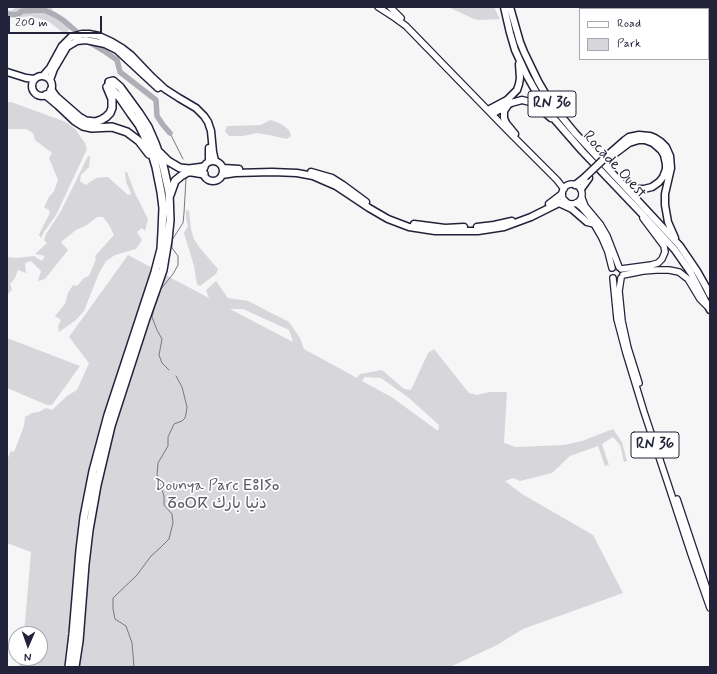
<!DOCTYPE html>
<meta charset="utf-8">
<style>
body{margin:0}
#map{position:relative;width:717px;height:674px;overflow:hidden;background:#f6f6f7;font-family:Mynerve,sans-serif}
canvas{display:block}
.frame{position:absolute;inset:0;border:8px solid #22223b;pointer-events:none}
.legend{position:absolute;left:579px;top:8px;width:130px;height:52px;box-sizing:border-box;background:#fff;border:1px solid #a7a7b1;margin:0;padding:5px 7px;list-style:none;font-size:12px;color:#22223b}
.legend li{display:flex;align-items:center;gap:8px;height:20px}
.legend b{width:20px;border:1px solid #a7a7b1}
.north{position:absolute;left:8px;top:626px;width:40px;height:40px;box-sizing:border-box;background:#fff;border:1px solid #a7a7b1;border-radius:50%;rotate:182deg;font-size:11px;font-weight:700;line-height:16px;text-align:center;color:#22223b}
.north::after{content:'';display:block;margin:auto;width:14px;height:18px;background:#22223b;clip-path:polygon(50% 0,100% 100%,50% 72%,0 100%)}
.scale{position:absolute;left:8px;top:16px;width:94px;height:18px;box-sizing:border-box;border:2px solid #22223b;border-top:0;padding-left:5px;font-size:12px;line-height:14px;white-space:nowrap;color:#22223b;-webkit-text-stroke:3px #fff;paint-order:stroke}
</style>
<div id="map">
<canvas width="717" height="674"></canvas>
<div class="frame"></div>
<ul class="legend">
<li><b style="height:5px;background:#fff"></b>Road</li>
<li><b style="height:11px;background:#d7d7db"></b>Park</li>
</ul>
<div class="north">N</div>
<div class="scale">200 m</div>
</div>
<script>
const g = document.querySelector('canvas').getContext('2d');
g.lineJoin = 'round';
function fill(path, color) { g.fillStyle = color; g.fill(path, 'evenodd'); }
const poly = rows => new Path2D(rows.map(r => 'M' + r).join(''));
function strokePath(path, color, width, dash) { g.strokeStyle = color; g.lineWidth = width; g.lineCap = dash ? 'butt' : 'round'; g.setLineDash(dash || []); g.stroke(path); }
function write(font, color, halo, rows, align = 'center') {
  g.font = font + ' Mynerve,"Playpen Sans Arabic","Noto Sans Tifinagh",sans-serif'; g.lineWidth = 3.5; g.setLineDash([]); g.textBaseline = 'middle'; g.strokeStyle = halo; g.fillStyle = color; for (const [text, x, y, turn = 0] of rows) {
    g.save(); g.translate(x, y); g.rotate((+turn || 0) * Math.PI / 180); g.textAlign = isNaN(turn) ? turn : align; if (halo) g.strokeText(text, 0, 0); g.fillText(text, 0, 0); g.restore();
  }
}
fill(poly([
 [17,7,53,7,52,10,72,24,66,35,48,21,29,16,17,18,7,15,7,10,11,11],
 [448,7,494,7,500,19,480,20,474,19],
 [7,102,11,102,66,122,75,129,85,143,87,149,56,215,44,232,41,238,39,235,43,226,49,215,50,211,44,207,49,197,54,191,58,180,49,158,52,153,35,140,33,133,26,129,7,129],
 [270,120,274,121,281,124,289,130,291,136,287,139,269,135,257,133,243,136,229,136,225,131,227,126,261,125],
 [88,156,90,157,89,167,81,175,80,181,86,185,96,178,108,177,128,195,131,194,130,191,126,182,125,172,127,172,135,193,148,219,145,231,142,228,137,232,142,240,136,249,115,255,106,261,99,273,84,311,76,320,59,332,58,326,61,320,55,316,65,304,68,293,73,285,77,286,84,278,89,276,96,259,95,256,114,235,109,225,103,217,97,217,87,225,76,230,61,242,68,250,45,279,38,281,41,271,31,261,25,263,26,273,18,270,15,278,10,284,12,290,7,295,7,257,17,258,34,256,42,261,45,256,35,254,47,243,44,240,46,234,61,211],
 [186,210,189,211,191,229,194,239,199,247,218,269,216,274,200,286,197,284,194,266,184,233,188,226,186,219],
 [128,255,209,298,206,290,216,281,228,298,248,301,289,322,300,338,304,349,357,378,360,374,382,370,404,389,411,390,428,353,434,349,469,393,477,395,489,392,507,392,504,443,516,447,564,445,582,441,613,429,622,442,627,461,624,462,620,445,613,437,602,444,609,465,605,466,598,446,570,456,552,473,520,481,513,478,505,481,522,494,593,535,623,593,523,629,497,645,450,667,18,667,22,658,40,658,40,634,24,634,31,552,7,543,7,460,11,451,14,452,24,426,25,417,32,413,39,412,46,408,52,410,67,396,77,390,89,363,69,337],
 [230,309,243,309,289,330,293,342],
 [365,377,381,378,409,398,439,425,438,431,393,398,362,381],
 [7,338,80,366,52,405,47,405,7,388]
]), '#d7d7db');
strokePath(poly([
 [170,133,183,159],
 [169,370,162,363,159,355,162,339,157,330,152,317,154,309,161,289,173,274,178,265,178,256,172,248,172,240,183,223,184,213,186,178],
 [134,667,132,643,126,626,115,619,113,609,113,598,137,575,151,556,160,548,169,539,173,523,172,514,164,505,164,496,157,475,158,463,168,446,168,437,174,424,182,421,185,418,186,414,187,407,182,387,176,376]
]), '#767685', 1);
strokePath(poly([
 [7,14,17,15,22,11,44,10,55,15,63,20,77,32],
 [89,42,107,53,117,60,120,72,156,100,157,116,163,125,170,133]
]), '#aeaeb7', 5.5);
const primary = poly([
 [378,7,395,18,406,26,509,132,557,180,564,189],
 [390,7,401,18],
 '562 194a10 10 0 1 1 20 0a10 10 0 1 1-20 0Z',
 [582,198,585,206,600,224,607,236,619,267],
 [576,203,582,208,590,217,602,238,608,252,612,268],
 [621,269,651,265,658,263,662,259,665,252,664,246,643,218],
 [623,275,643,271,656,270,669,270,679,272,688,279,700,299,707,306],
 [613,278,617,319,626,353,644,412,668,484,691,554,710,608],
 [621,278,619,291,622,321,628,348,639,383],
 [677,499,710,598]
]);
const trunk = poly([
 [504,7,510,33,515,50,527,76,540,99,555,120,582,151,642,214,675,250,691,273,710,310],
 [510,7,520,42,524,52,538,81,549,100,561,116,575,133,680,246,697,271,706,287,710,295],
 [7,72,26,78,35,79],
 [43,76,50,68,62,46,71,37,82,34,89,34,99,36,112,42,122,48,131,55,152,77,165,89,179,98,196,108,204,116,208,122,211,131,213,152,215,161],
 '32 86a10 10 0 1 1 20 0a10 10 0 1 1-20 0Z',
 [50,80,54,69,67,47,77,41,86,40,105,44,117,50,158,88],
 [508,105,504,111,504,118,506,123,515,134],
 [490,109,507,100,517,90,519,84,520,78,519,64],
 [494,113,511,103,522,100,530,102,536,105,551,118],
 [209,148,209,161],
 [609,154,625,140,629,137,639,135,650,136,655,138,661,142,666,147,670,156,671,168,665,194,665,205,668,222,675,238],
 [613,155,629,143,639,140,645,140,653,143,661,150,664,155,666,164,666,169,663,177,659,182,652,187,644,189,634,189,624,185],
 '203 171a10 10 0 1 1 20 0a10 10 0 1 1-20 0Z',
 [223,168,239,169],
 [311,172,332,178,343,185,366,202],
 [222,175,235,173,272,172,297,173,313,176,336,186,369,208,388,219,409,227,435,231,478,231,504,227,531,217,557,204,565,201],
 [575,185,585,177],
 [581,189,589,178],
 [559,203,572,209,587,222,595,224],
 [549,204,562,194],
 [414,224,445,228,464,227],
 [477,227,494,225,512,221]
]);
const motorway = poly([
 [51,90,56,97,79,117,86,121,95,122,101,120,106,117,110,113,112,108,112,99,107,87],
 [46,95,58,105,75,121,83,126,92,128,112,127,127,132,139,141,149,154],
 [160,153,168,161,180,168,189,169,204,167],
 [170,195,175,181,181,176,188,172,192,172,204,174],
 [69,667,73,634,80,550,84,517,93,471,108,415,155,272,161,249,162,232,163,208,161,192,156,167,150,147,139,125,131,114,120,98,109,86,109,82,113,81,120,87,139,113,148,127,155,143,163,165,169,192,170,220,168,240,163,270,146,318,111,426,97,485,89,530,85,564,79,641,75,667]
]);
strokePath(primary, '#22223b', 8);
strokePath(trunk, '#22223b', 9);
strokePath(motorway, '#22223b', 10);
strokePath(primary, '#fff', 5.5);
strokePath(trunk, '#fff', 6);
strokePath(motorway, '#fff', 7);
const trunkBridge = poly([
 [585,177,609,154]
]);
strokePath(trunkBridge, '#22223b', 9, []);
strokePath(trunkBridge, '#fff', 6);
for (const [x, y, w] of [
 [552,104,48],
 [655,445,48]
]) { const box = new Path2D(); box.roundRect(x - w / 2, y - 13, w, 26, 3); g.fillStyle = '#fff'; g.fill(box); strokePath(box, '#22223b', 1); }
write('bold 15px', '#22223b', null, [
 ["RN 36",552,104],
 ["RN 36",655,445]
]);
write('16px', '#22223b', '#fff', [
 ["Rocade Ouest",614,165,47]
]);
write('16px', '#58586b', '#fff', [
 ["Dounya Parc ⴹⵓⵏⵢⴰ",217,487],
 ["ⵒⴰⵔⴽ دنيا بارك",217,505]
]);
</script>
